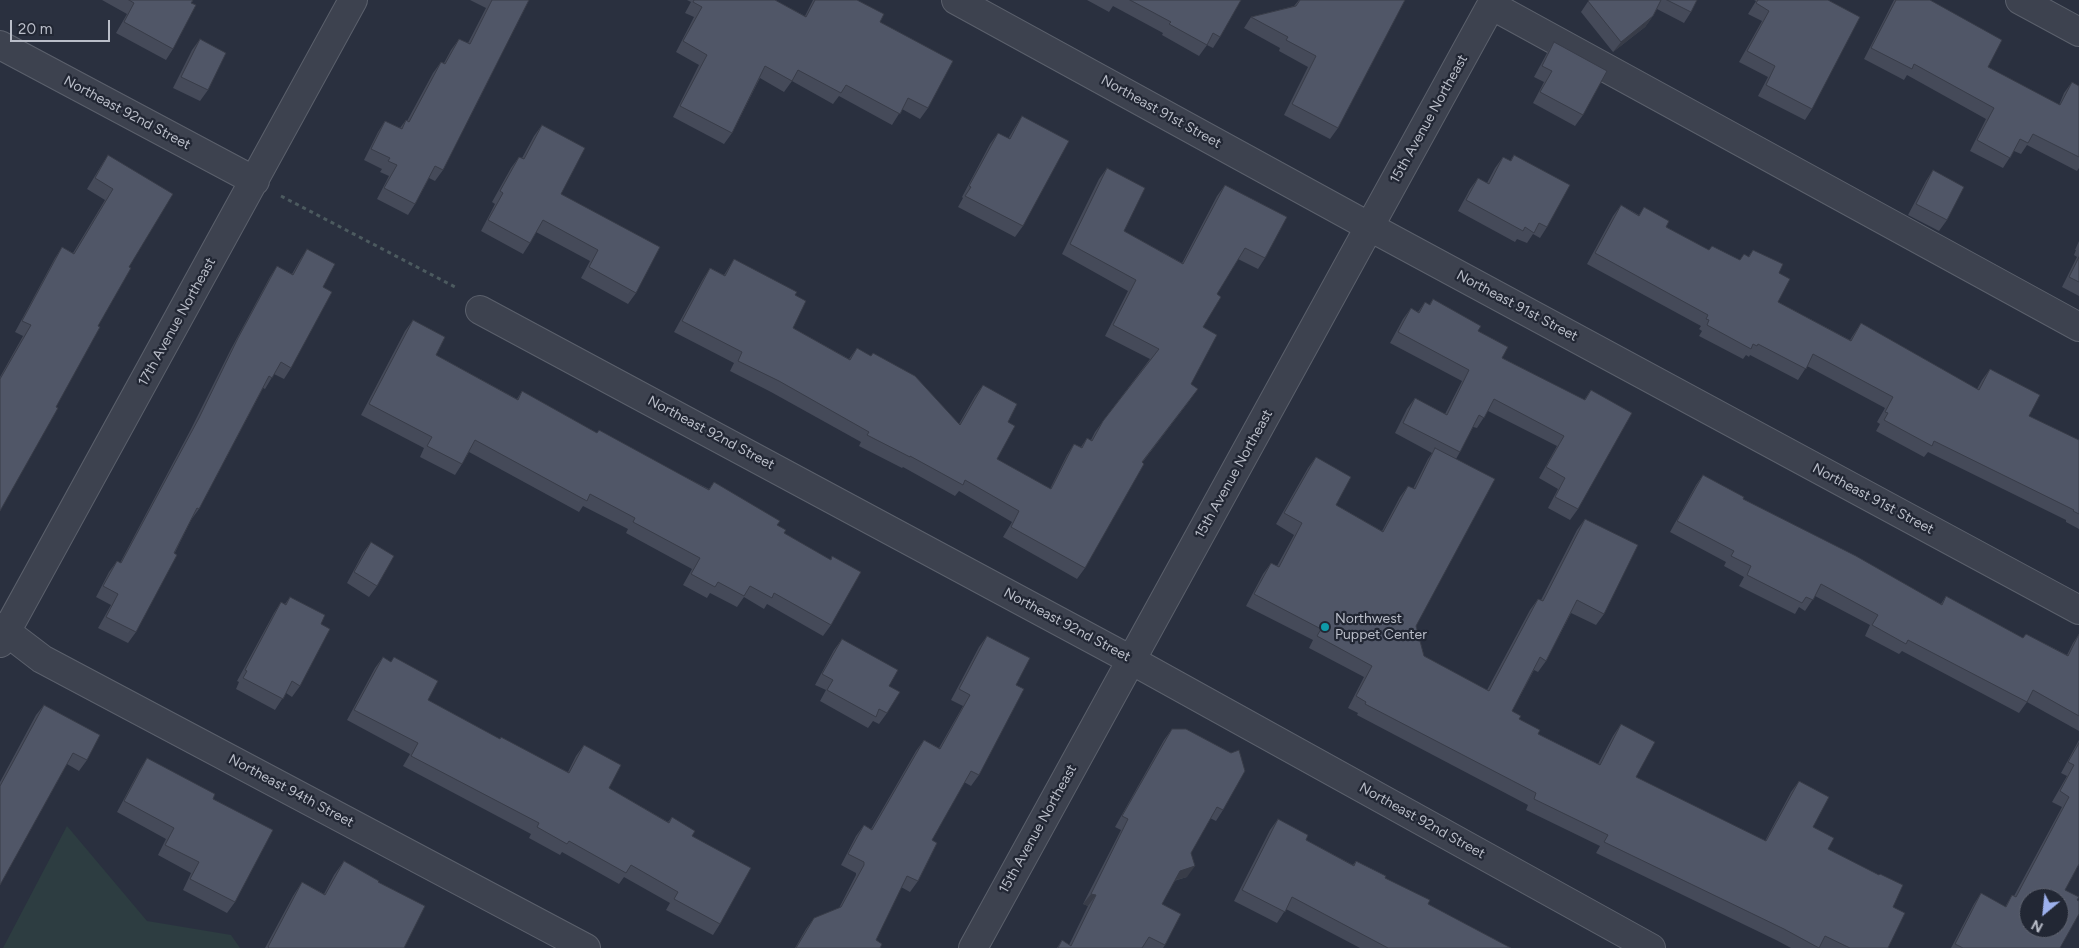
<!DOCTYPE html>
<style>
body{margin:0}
#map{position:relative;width:2079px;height:948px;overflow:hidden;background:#2a303f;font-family:Figtree,sans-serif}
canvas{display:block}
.north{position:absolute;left:2019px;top:888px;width:50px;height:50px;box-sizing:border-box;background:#222734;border:1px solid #5f6370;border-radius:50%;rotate:208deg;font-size:14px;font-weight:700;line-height:20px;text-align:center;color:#babec9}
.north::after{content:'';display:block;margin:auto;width:18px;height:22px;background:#9cb0ec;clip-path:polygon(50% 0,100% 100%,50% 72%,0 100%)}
.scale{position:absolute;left:10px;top:20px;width:100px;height:22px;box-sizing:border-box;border:2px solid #babec9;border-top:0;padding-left:6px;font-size:15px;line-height:18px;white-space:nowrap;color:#babec9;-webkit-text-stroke:4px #222734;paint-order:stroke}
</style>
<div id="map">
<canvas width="2079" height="948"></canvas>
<div class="north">N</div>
<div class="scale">20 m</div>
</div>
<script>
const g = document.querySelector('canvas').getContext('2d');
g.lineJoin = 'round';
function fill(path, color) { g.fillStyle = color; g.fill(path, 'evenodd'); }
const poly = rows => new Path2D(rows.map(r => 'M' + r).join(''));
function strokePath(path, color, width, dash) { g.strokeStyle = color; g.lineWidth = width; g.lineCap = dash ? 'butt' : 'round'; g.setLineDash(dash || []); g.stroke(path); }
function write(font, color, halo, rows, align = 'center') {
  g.font = font + ' Figtree,sans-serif'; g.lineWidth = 4.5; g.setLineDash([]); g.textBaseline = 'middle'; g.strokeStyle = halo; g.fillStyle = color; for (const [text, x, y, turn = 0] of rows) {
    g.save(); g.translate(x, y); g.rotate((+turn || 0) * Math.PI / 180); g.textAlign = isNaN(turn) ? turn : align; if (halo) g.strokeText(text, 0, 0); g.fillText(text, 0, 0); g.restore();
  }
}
fill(poly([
 [67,826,147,921,231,935,240,948,3,948]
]), '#2d3d41');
const minor = poly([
 [956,0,1370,227,2079,610],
 [2020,0,2079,32],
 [1491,5,2079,327],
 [0,45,255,181],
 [480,310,1131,660,1651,948],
 [0,627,42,659,586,948],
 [0,643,353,0],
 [973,948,1494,0]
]);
strokePath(minor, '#5b606c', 30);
strokePath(poly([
 [281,196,457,288]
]), '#4c5a5f', 3, [4, 4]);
strokePath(minor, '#3d424f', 28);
fill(poly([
 [102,0,193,0,173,49,166,60,116,33,127,14],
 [470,0,529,0,443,170,435,181,429,178,415,204,408,215,377,199,389,176,380,172,382,169,364,160,378,132,385,121,400,128,406,120,407,121,433,73,441,62,444,63,451,50,459,39,468,43,486,8],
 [687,0,775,0,805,16,813,0,857,0,880,22,928,108,920,119,902,109,892,125,839,96,833,104,792,81,784,92,760,78,732,133,724,144,673,117,699,65,676,52,694,17,685,13,691,2],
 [1087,0,1241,0,1220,37,1213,48,1207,45,1199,56,1162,35,1163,33,1113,6,1109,12],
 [1299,0,1405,0,1338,128,1330,139,1284,115,1308,67,1279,51,1280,48,1244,28,1251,17,1294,6],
 [1589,0,1697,0,1691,12,1684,23,1657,9,1653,16,1645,27,1613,52,1581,12],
 [1754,0,1828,0,1812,109,1805,120,1758,96,1768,77,1739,62,1762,21,1748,14,1756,1],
 [1894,0,1930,0,1988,67,2059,105,2064,93,2072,82,2079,86,2079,168,2077,171,2027,145,2021,154,2014,151,2003,168,1970,151,1986,119,1907,75,1904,80,1864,59],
 [200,39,208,90,200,101,173,88,192,50],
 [1554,42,1583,115,1575,126,1533,103,1544,82,1534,77,1547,53],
 [1022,116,1023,226,1015,237,958,207,963,198,962,197,990,144,998,133,1008,139,1015,127],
 [542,125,561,194,636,293,628,304,581,278,590,261,536,232,530,243,523,254,481,231,495,204,492,202,511,168,519,157,522,158,534,136],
 [108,155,129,267,0,511,0,377,23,336,15,332,55,258,62,247,73,253,105,200,87,189,101,166],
 [1514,155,1547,227,1540,238,1533,234,1527,243,1517,239,1515,242,1458,211,1470,189,1478,178,1487,183,1495,168,1503,157,1510,161],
 [1107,168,1124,231,1182,263,1217,196,1225,185,1265,258,1258,269,1238,259,1217,294,1203,327,1191,384,1190,400,1142,463,1085,568,1077,579,1003,537,1012,522,959,491,955,496,903,467,902,468,859,446,861,442,771,392,730,371,734,363,674,332,703,279,710,268,724,275,734,259,795,295,793,328,849,359,857,348,959,424,975,396,983,385,1008,422,997,459,1050,489,1067,455,1074,444,1081,447,1087,438,1091,440,1095,432,1103,421,1150,359,1105,336,1128,291,1062,254,1099,179],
 [1933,170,1947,220,1939,231,1908,215,1926,181],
 [1621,205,1639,215,1644,207,1666,227,1709,250,1740,260,1744,254,1748,257,1753,250,1779,273,1778,302,1850,340,1861,323,1977,389,1982,380,1990,369,2029,416,2079,440,2079,529,2066,522,2066,520,1928,452,1924,457,1876,431,1880,424,1877,422,1885,408,1807,366,1798,380,1750,355,1749,357,1746,355,1743,359,1699,336,1702,331,1699,329,1701,326,1587,264,1613,216],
 [2079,241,2079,296,2062,287,2077,257,2074,255,2076,250,2075,250],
 [307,249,323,287,291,368,284,379,274,374,265,389,263,388,199,509,191,520,136,632,128,643,98,628,111,605,96,597,109,572,117,561,120,563,191,429,231,349,270,277,277,266,292,274,300,260],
 [1433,299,1478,331,1502,358,1584,400,1591,390,1578,509,1570,520,1548,508,1558,489,1539,478,1557,446,1488,411,1477,428,1473,427,1460,452,1456,459,1416,626,1424,656,1487,690,1530,610,1538,599,1541,600,1577,530,1585,519,1604,614,1596,625,1571,613,1546,661,1538,672,1534,670,1512,711,1519,719,1538,734,1598,764,1613,736,1621,724,1636,777,1765,841,1791,792,1799,781,1813,827,1828,849,1893,907,1888,948,1791,948,1776,940,1596,853,1600,846,1526,810,1528,805,1357,715,1358,713,1348,708,1364,677,1309,648,1313,640,1246,606,1263,574,1271,563,1277,566,1294,535,1276,524,1308,468,1316,457,1336,505,1382,531,1400,497,1408,486,1413,489,1428,459,1432,453,1395,433,1407,409,1415,398,1445,414,1462,381,1390,343,1403,319,1411,308,1418,312,1425,302,1429,305],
 [413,320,436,355,517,399,522,391,597,433,709,489,714,482,777,525,784,533,830,560,832,556,831,625,823,636,767,604,764,609,744,597,737,607,710,593,707,598,683,585,692,569,626,533,628,529,583,506,579,512,469,452,462,464,455,475,420,457,424,448,361,415,405,331],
 [1703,475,1743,499,1941,604,1946,596,2023,638,2026,634,2067,655,2073,643,2079,634,2079,731,2027,702,2019,713,1902,651,1899,654,1865,636,1870,625,1815,596,1805,611,1799,607,1795,614,1739,586,1744,577,1724,566,1726,562,1670,532,1696,485],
 [371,542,377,586,369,597,347,583,363,553],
 [290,597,321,624,300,686,292,697,286,693,275,710,236,689,239,682,237,681,274,613,281,602,285,604],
 [987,636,1016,685,979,775,971,786,964,782,932,840,918,881,910,892,901,887,876,940,880,948,795,948,806,929,814,918,839,908,856,875,856,873,841,865,856,836,864,825,871,829,916,751,924,740,939,748,963,706,951,700,979,647],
 [842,639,889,686,887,713,879,724,873,721,868,728,820,701,826,690,815,685,834,650],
 [383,657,391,662,394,657,428,700,500,739,568,772,576,756,584,745,609,788,668,822,672,817,692,836,720,924,713,935,666,910,670,903,624,877,619,884,562,852,560,855,529,838,531,834,403,766,410,754,347,720,375,668],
 [44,705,87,760,79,771,67,764,0,885,0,782,36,715],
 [1172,729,1223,810,1216,821,1210,818,1191,853,1187,877,1174,881,1162,904,1165,945,1163,948,1057,948,1062,940,1069,945,1088,906,1083,904,1121,830,1115,827,1164,740],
 [2079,740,2079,864,2065,890,2060,948,1951,948,1974,904,1981,893,2005,907,2012,895,2014,896,2062,807,2052,802,2067,776,2061,773],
 [147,758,213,799,235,902,227,913,183,890,191,873,158,855,166,839,117,812,140,769],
 [1278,819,1306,840,1353,865,1356,861,1428,904,1511,948,1360,948,1286,909,1277,923,1234,901,1270,830],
 [344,861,378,882,404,948,265,948,293,896,302,882,324,894,334,875]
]), '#454a59');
fill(poly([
 [1653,16,1645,27,1613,52,1621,42],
 [1198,389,1190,400,1134,473,1142,462],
 [1195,866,1187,877,1172,881,1180,871],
 [1091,894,1096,895,1088,906,1083,904]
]), '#383c48');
const building = poly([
 [129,0,193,0,191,3,196,5,173,49,124,22,134,3,129,0],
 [492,0,529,0,443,170,435,166,415,204,384,188,397,165,388,161,390,158,371,149,385,121,402,129,406,120,409,122,441,62,445,64,459,39,470,44,492,0],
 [694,0,775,0,806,17,815,0,857,0,884,14,880,22,953,61,928,108,908,98,900,114,846,85,841,93,798,70,792,81,765,66,732,133,680,106,707,55,683,41,702,7,693,2,694,0],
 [1130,0,1241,0,1220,37,1213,33,1207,45,1169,24,1171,22,1130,0],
 [1300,0,1405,0,1338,128,1292,104,1316,56,1286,40,1288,37,1251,17,1296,6,1300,0],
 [1589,0,1661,0,1653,16,1621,42,1588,1,1589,0],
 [1667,0,1697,0,1691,12,1667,0],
 [1758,0,1828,0,1860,17,1812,109,1766,85,1775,66,1747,51,1769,11,1756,3,1758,0],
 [1896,0,1930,0,2002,40,1988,67,2060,105,2072,82,2079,86,2079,157,2033,134,2028,143,2020,139,2010,158,1977,140,1994,108,1914,64,1912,69,1871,48,1896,0],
 [200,39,226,53,208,90,181,77,200,39],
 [1554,42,1607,71,1583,115,1540,92,1552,71,1542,66,1554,42],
 [1022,116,1069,141,1023,226,965,196,971,187,969,186,998,133,1010,139,1022,116],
 [542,125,585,148,561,194,660,247,636,293,589,267,598,250,543,220,530,243,488,220,503,193,500,191,519,157,524,159,542,125],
 [108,155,173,194,129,267,131,268,98,326,100,327,56,407,58,408,0,511,0,379,31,325,22,321,62,247,74,254,113,189,95,178,108,155],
 [1514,155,1570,185,1547,227,1539,223,1534,233,1525,227,1523,231,1466,200,1478,178,1489,184,1503,157,1511,161,1514,155],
 [1107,168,1145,188,1124,231,1183,264,1225,185,1287,217,1265,258,1245,248,1217,294,1221,297,1203,327,1217,335,1191,384,1198,389,1142,462,1144,464,1085,568,1011,527,1019,511,965,480,963,485,910,456,910,457,867,435,869,432,779,381,738,361,742,352,682,321,710,268,725,276,734,259,797,292,795,295,806,301,793,328,850,360,857,348,871,356,873,353,915,376,960,425,983,385,1017,404,1008,422,1015,426,997,459,1051,489,1074,444,1082,448,1087,438,1092,441,1103,421,1159,349,1113,325,1136,280,1070,244,1107,168],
 [1933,170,1964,187,1947,220,1916,204,1933,170],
 [1621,205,1639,216,1644,207,1669,221,1666,227,1709,250,1712,246,1740,260,1744,254,1749,257,1753,250,1783,264,1779,273,1790,279,1778,302,1851,341,1861,323,1979,390,1990,369,2040,395,2029,416,2079,440,2079,514,2073,511,2074,510,1934,441,1932,446,1884,420,1888,413,1885,412,1893,397,1813,354,1806,369,1758,344,1757,346,1753,344,1751,349,1707,325,1709,320,1706,319,1708,315,1595,253,1621,205],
 [307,249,335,264,323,287,332,292,291,368,281,362,272,378,269,376,199,509,197,508,174,553,177,555,136,632,106,617,118,594,103,586,117,561,121,563,199,418,238,338,277,266,293,275,307,249],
 [2079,257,2079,282,2069,277,2079,257],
 [1433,299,1481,326,1478,331,1508,347,1502,358,1585,400,1591,390,1632,413,1578,509,1555,497,1565,478,1546,467,1564,436,1494,399,1484,418,1479,415,1460,452,1403,423,1415,398,1447,415,1469,370,1398,332,1411,308,1419,313,1425,302,1430,305,1433,299],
 [413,320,445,337,436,355,518,400,522,391,597,433,599,430,709,490,714,482,780,521,777,525,786,530,784,533,831,560,832,556,861,572,831,625,774,593,772,598,750,586,744,596,718,582,715,587,691,574,700,558,633,522,635,518,590,494,587,501,475,440,462,464,427,446,432,437,369,404,413,320],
 [1435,448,1495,479,1416,626,1424,656,1489,691,1538,599,1543,601,1585,519,1638,545,1604,614,1577,600,1546,661,1540,657,1512,711,1521,716,1519,719,1540,730,1538,734,1600,765,1621,724,1655,742,1636,777,1766,841,1799,781,1829,797,1813,827,1834,838,1828,849,1879,875,1880,874,1903,885,1893,907,1905,913,1888,948,1850,948,1825,936,1819,948,1784,929,1604,842,1608,835,1534,799,1536,793,1365,704,1366,702,1356,696,1372,666,1317,636,1321,629,1254,594,1271,563,1279,567,1302,523,1284,513,1316,457,1351,477,1336,505,1383,532,1408,486,1415,489,1435,448],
 [1703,475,1744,497,1743,499,1856,556,1942,605,1946,596,2023,638,2026,634,2068,656,2079,634,2079,716,2033,690,2027,702,1908,640,1906,644,1872,625,1878,615,1821,584,1813,600,1806,597,1802,603,1747,575,1751,566,1731,556,1734,551,1677,521,1703,475],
 [371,542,394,556,377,586,354,572,371,542],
 [290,597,325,615,321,624,330,629,300,686,292,681,283,699,243,678,247,671,245,670,281,602,286,605,290,597],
 [987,636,1030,658,1016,685,1024,689,979,775,971,771,932,840,937,843,918,881,907,876,876,940,882,944,880,948,796,948,814,918,841,907,864,865,864,862,848,854,864,825,872,830,924,740,940,749,970,695,959,689,987,636],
 [842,639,898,670,889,686,900,692,887,713,879,709,876,717,827,690,833,680,822,674,842,639],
 [383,657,391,662,394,657,438,681,428,700,500,739,501,737,569,773,584,745,621,765,609,788,669,823,672,817,695,831,692,836,751,868,720,924,674,899,678,892,631,865,626,873,569,841,567,844,537,827,539,823,411,756,418,743,354,710,383,657],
 [44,705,100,735,87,760,73,753,0,885,0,786,44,705],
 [1172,729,1186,729,1231,753,1239,750,1245,771,1223,810,1217,807,1191,853,1195,866,1180,871,1162,904,1181,914,1165,945,1149,937,1142,948,1058,948,1062,940,1071,946,1096,895,1091,894,1128,819,1122,816,1172,729],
 [2079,743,2079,864,2065,890,2079,897,2077,900,2079,901,2079,914,2060,948,1963,948,1955,944,1981,893,2006,907,2012,895,2016,897,2069,797,2060,791,2074,765,2068,762,2079,743],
 [2029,898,2059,898,2059,928,2029,928,2029,898],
 [147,758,215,794,213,799,273,830,235,902,190,879,199,862,165,845,174,828,124,801,147,758],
 [1278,819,1308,835,1306,840,1354,866,1356,861,1386,876,1385,878,1430,900,1428,904,1511,948,1388,948,1292,897,1285,912,1242,890,1278,819],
 [344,861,379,881,378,882,425,906,404,948,269,948,268,947,302,882,325,895,344,861]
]);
fill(building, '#505667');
strokePath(building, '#383c48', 1);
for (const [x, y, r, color] of [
 [1325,627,5,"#0f9aa8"]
]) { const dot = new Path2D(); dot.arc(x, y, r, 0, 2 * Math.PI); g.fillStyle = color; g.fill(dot); strokePath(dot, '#222734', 2); }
write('14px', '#babec9', '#222734', [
 ["Northeast 91st Street",1161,112,29],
 ["Northeast 92nd Street",127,113,28],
 ["15th Avenue Northeast",1429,119,-61],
 ["Northeast 91st Street",1517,306,28],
 ["17th Avenue Northeast",177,322,-61],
 ["Northeast 92nd Street",711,433,28],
 ["15th Avenue Northeast",1234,474,-61],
 ["Northeast 91st Street",1873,499,28],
 ["Northeast 92nd Street",1067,625,28],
 ["Northeast 94th Street",291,791,28],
 ["Northeast 92nd Street",1422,821,29],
 ["15th Avenue Northeast",1038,829,-61]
]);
write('14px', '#babec9', '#222734', [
 ["Northwest",1335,619],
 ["Puppet Center",1335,635]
], 'left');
</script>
